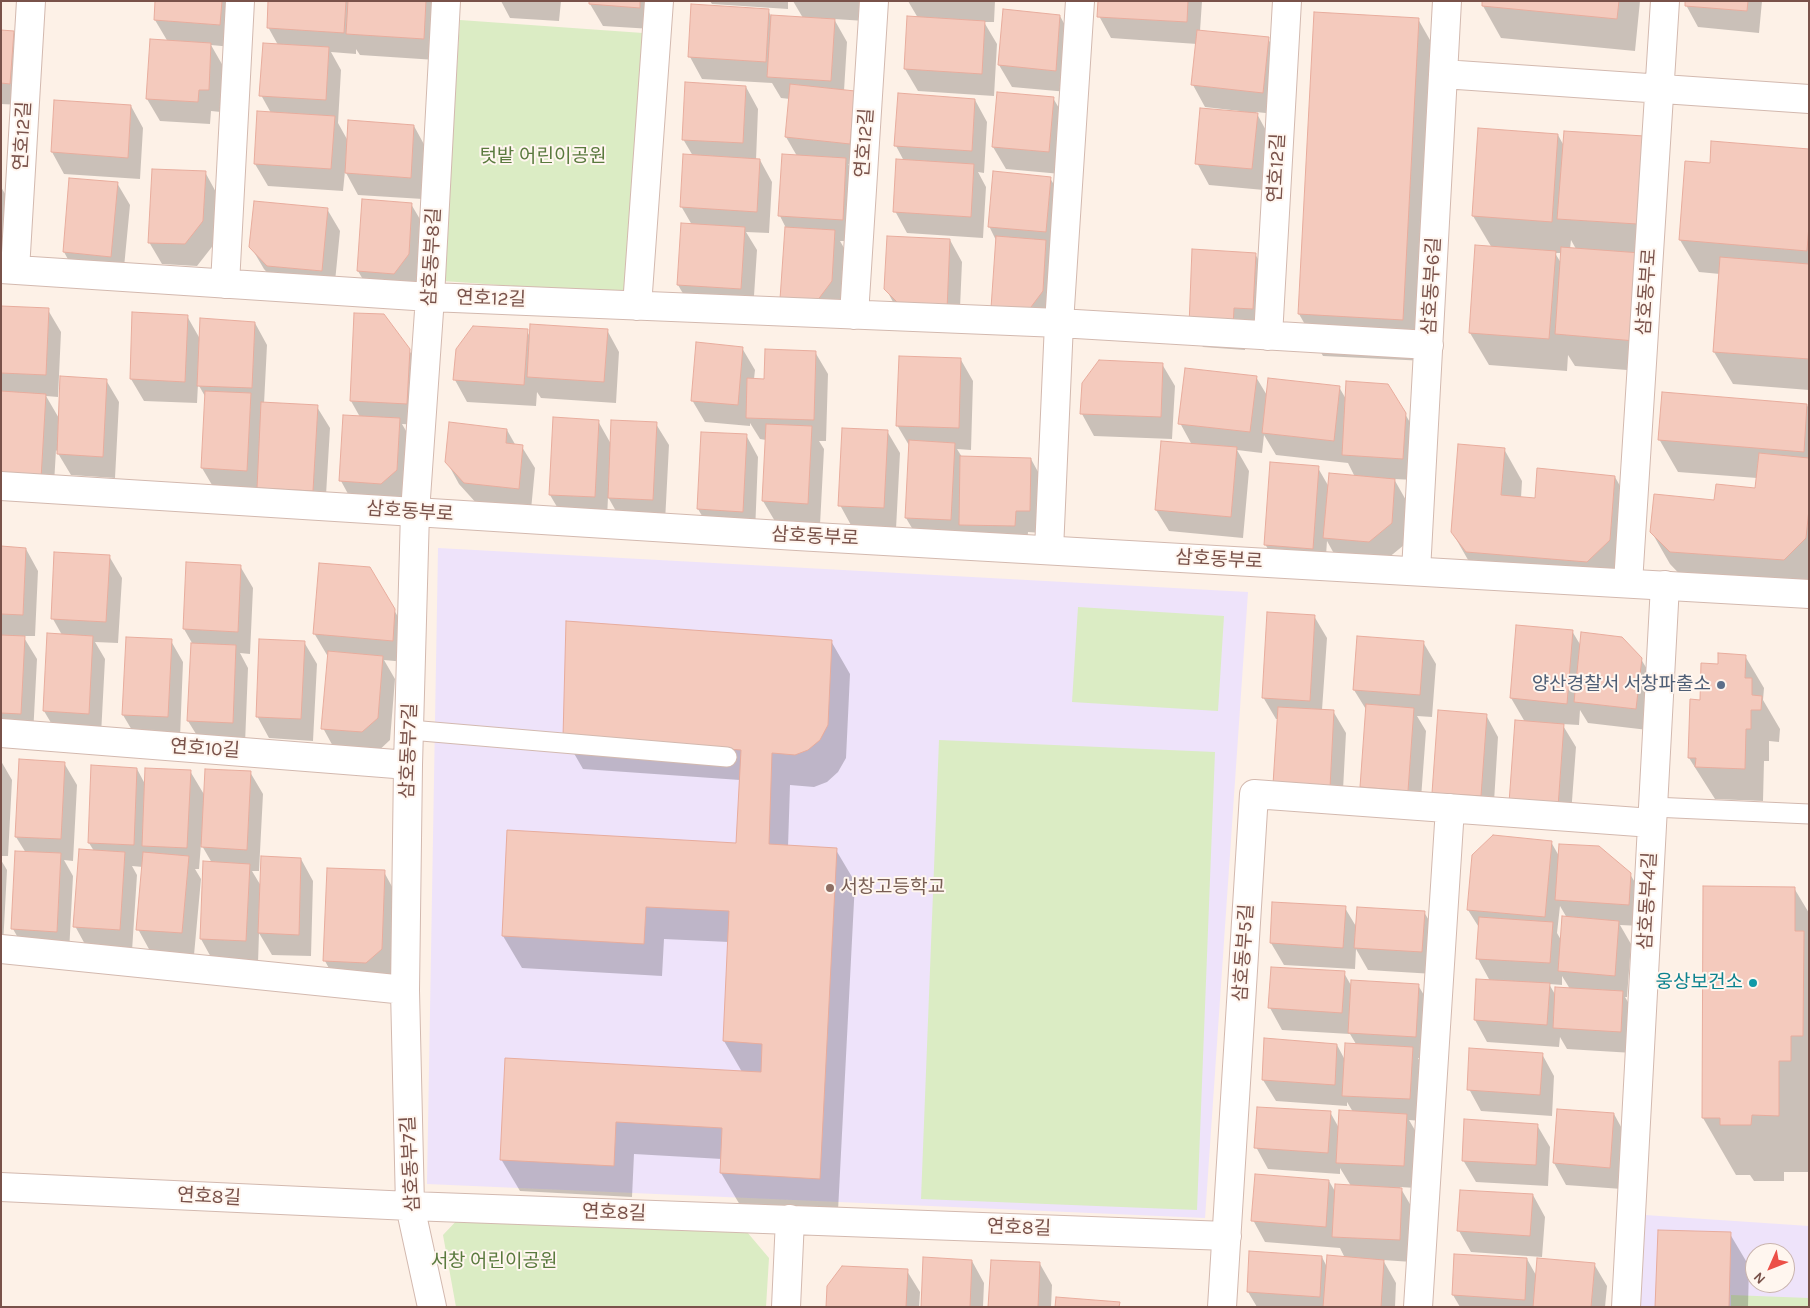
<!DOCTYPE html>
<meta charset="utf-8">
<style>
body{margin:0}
#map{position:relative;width:1810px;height:1308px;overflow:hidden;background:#fdf1e7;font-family:Karla,sans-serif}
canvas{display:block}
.frame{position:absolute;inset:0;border:2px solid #79524a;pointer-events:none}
.north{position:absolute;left:1745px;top:1243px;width:50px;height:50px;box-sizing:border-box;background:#fff6ef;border:1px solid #c9b4ad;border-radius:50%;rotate:226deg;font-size:14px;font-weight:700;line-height:20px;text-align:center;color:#79524a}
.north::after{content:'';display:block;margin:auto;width:18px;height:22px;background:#ec4f47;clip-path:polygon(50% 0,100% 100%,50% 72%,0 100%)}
</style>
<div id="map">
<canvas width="1810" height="1308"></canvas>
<div class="frame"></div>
<div class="north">N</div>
</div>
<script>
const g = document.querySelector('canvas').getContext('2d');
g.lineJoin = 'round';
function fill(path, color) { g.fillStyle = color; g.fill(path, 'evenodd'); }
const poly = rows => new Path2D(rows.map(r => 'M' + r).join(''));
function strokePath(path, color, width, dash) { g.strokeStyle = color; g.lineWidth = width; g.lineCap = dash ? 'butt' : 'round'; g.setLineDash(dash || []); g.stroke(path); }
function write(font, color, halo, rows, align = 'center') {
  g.font = font + ' Karla,"Noto Sans KR",sans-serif'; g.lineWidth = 4; g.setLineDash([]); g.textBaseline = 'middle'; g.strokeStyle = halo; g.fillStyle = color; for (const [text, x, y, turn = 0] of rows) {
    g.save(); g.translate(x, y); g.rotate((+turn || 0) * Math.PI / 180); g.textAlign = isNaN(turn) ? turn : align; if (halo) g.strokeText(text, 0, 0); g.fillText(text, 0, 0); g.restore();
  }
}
fill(poly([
 [438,548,1248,592,1205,1218,427,1184],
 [1645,1215,1809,1226,1809,1307,1639,1307],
 [1755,1253,1785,1253,1785,1283,1755,1283]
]), '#eee3fa');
fill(poly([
 [460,20,643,33,626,294,443,281],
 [1078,607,1224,616,1218,711,1072,702],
 [939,740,1215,752,1197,1210,921,1199],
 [460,1217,747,1232,769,1258,766,1307,456,1307,443,1235],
 [1731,1295,1809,1298,1809,1307,1731,1307]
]), '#dbecc4');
fill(poly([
 [156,1,235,1,232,47,211,45,223,66,221,112,211,111,210,124,160,121,147,99,168,42,155,20],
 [269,1,434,1,436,60,360,55,356,49,356,54,331,52,341,70,338,123,348,141,414,126,426,148,423,199,358,195,345,171,343,191,268,186,255,164,271,113,261,95,278,45,268,27],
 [501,1,561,1,559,21,510,18],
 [590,1,653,1,652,29,603,26,590,4],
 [710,1,788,1,788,9,712,4],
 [793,1,866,1,865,21,834,19,847,42,844,91,854,92,862,165,848,164,858,181,855,241,840,241,847,253,844,304,794,320,786,228,780,216,797,156,786,137,790,99,781,98,772,83,702,79,690,57,768,10,771,16,803,18],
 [908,1,995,1,994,22,984,22,997,44,994,96,918,91,905,69,918,18],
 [1100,1,1202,1,1200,31,1268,39,1281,60,1275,114,1256,112,1269,136,1264,190,1209,185,1197,163,1240,113,1240,111,1205,107,1193,85,1197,44,1111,38,1099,16],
 [1483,1,1640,1,1635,51,1501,38,1483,6],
 [1686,1,1762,1,1759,33,1698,27,1686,5],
 [1060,16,1072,38,1068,92,1012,87,999,65],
 [1418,19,1442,61,1426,361,1323,356,1299,314],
 [1,31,13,32,26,54,22,105,1,104],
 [746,87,758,109,756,160,760,160,772,182,769,233,746,232,757,250,753,311,691,307,678,285,692,225,681,206,693,156,683,139],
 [1053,98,1066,120,1061,174,1006,169,993,147],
 [975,100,987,122,984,173,978,172,986,187,983,238,907,233,895,211,904,161,896,146],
 [55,101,131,106,143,128,140,179,64,174,52,152],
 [1558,135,1564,146,1643,138,1653,372,1575,366,1568,355,1567,371,1489,365,1470,333,1492,248,1473,216],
 [1571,240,1576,249,1570,249],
 [1555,253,1562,253,1561,263],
 [1809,151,1809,390,1733,384,1714,352,1720,274,1699,272,1680,240,1711,164],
 [205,172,217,194,215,243,197,266,162,264,149,242],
 [1050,178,1063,200,1058,263,1041,332,989,226],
 [70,179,117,183,130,205,123,278,76,274,64,252],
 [1,187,7,197,3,247,1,250],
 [411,204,424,226,421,276,407,295,371,293,358,271],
 [327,209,340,231,334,292,280,287,264,269,251,247],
 [950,240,962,262,959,331,898,311,886,289],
 [1255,254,1268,276,1265,331,1246,330,1245,350,1203,347,1190,325],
 [1,307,48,310,61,332,58,397,46,396,60,420,106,380,119,402,115,478,71,475,56,450,53,501,1,497,3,393,1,389],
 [187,316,200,339,255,323,267,345,264,404,317,407,330,428,325,512,215,490,202,468,206,398,198,384,197,403,144,401,131,379],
 [607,330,619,352,616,403,541,398,537,392,536,406,467,402,455,380,527,331,530,337],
 [742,348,755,370,754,379,765,380,815,352,828,374,826,441,819,441,824,449,820,525,776,523,763,501,766,440,760,439,750,423,750,426,705,422,692,400],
 [409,350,422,372,419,425,402,424,412,441,409,492,394,505,353,503,341,481,360,417,351,401],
 [961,360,973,381,971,450,957,449,962,457,1031,459,1043,481,1042,533,1028,532,1027,548,919,540,906,518,910,447,897,425],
 [1162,364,1175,386,1172,439,1094,436,1082,414],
 [1256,377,1268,397,1339,387,1346,399,1388,385,1418,436,1415,480,1394,479,1407,502,1404,545,1382,563,1337,559,1327,541,1325,570,1278,566,1265,544,1318,468,1329,487,1355,477,1348,463,1276,455,1264,435,1262,453,1237,450,1249,471,1243,538,1169,531,1156,510,1192,445,1180,423],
 [1807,405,1809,409,1809,586,1689,584,1670,564,1651,531,1715,502,1756,490,1757,478,1678,472,1659,439],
 [598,421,611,444,656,424,669,445,665,522,621,520,608,497,607,519,563,517,550,495],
 [507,430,516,446,522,447,535,468,531,510,478,505,459,484,447,462],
 [887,431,900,453,896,529,852,527,840,505],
 [746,435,758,457,755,533,711,531,698,509],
 [1504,449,1522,481,1521,498,1536,499,1615,477,1633,509,1628,573,1471,565,1452,532],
 [1,548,26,549,38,571,35,636,23,636,37,659,33,735,1,734],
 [109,556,122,578,118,643,95,642,105,659,101,735,57,733,44,711,62,635,53,619],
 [240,566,253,588,250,654,240,653,248,668,245,744,201,742,188,721,192,643,184,629],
 [394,610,407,632,405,662,384,660,395,679,390,740,375,754,335,750,323,728,329,655,327,655,314,633],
 [1314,616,1327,638,1322,710,1333,711,1346,733,1342,809,1278,719,1276,719,1263,697],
 [1518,626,1572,631,1581,646,1641,659,1654,681,1648,730,1588,723,1580,710,1579,725,1562,724,1576,747,1570,828,1523,824,1525,722,1511,698],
 [171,641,183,662,180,738,136,737,123,715],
 [831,641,850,674,846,758,838,772,827,782,814,787,790,785,788,847,836,850,855,882,838,1211,740,1205,721,1173,722,1159,634,1154,632,1197,520,1191,501,1159,742,1072,724,1041,729,942,664,939,662,976,522,968,503,936,737,844,740,780,583,769,564,736],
 [304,642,317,664,313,741,269,738,257,716],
 [1423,642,1436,664,1432,717,1417,716,1426,731,1420,812,1374,808,1361,787,1367,711,1354,690],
 [1745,656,1764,688,1763,700,1780,729,1779,742,1769,741,1769,761,1764,761,1763,801,1715,799,1689,758,1719,665],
 [1486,715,1498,737,1493,818,1446,814,1434,792],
 [20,760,64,763,77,785,73,861,64,860,73,876,69,953,25,950,13,929,26,853,16,837],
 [1,761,12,780,8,856,1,856],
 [92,767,137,769,145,784,190,771,205,796,250,772,263,794,259,871,252,871,261,886,301,859,313,881,311,956,272,955,259,933,258,963,213,961,201,939,212,863,201,844,199,869,195,869,201,879,194,955,150,951,138,929,143,867,132,866,137,875,132,951,87,948,75,926,94,851,89,843],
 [1551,842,1559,856,1630,874,1643,896,1641,926,1620,925,1631,944,1627,997,1625,997,1635,1014,1633,1053,1567,1049,1560,1037,1559,1047,1487,1042,1475,1020,1490,981,1478,959,1480,929,1468,910],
 [1560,906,1567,918,1561,940,1557,933],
 [1562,976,1570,989,1556,996,1549,984,1562,985],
 [1,860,7,870,3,946,1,946],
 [384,872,396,894,393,971,379,984,337,983,325,961],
 [1704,887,1794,888,1809,913,1809,1172,1784,1172,1784,1181,1754,1181,1750,1175,1736,1175,1703,1118],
 [1345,908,1357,928,1424,912,1437,934,1434,974,1368,970,1356,949,1355,969,1284,965,1271,943],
 [1344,973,1352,987,1418,985,1431,1007,1428,1058,1418,1058,1425,1070,1422,1121,1409,1120,1419,1137,1416,1188,1400,1187,1414,1211,1412,1262,1383,1260,1396,1283,1395,1307,1257,1307,1248,1292,1322,1257,1327,1267,1345,1258,1340,1248,1265,1242,1253,1220,1329,1181,1336,1193,1351,1186,1340,1168,1340,1174,1268,1169,1256,1147,1330,1112,1339,1128,1353,1112,1347,1102,1347,1106,1276,1101,1263,1080,1337,1045,1345,1060,1356,1044,1350,1034,1282,1030,1270,1008],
 [1542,1054,1554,1076,1552,1116,1481,1111,1469,1089],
 [1614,1114,1626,1136,1622,1189,1566,1185,1554,1163],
 [1537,1125,1550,1147,1548,1186,1476,1182,1463,1160],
 [1533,1195,1545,1217,1542,1257,1471,1252,1459,1231],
 [1730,1234,1749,1266,1748,1307,1657,1307],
 [1527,1259,1537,1277,1594,1264,1607,1286,1605,1307,1460,1307,1453,1295],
 [972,1261,984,1283,983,1307,922,1307],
 [1040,1264,1052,1285,1051,1307,990,1307],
 [907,1271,920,1292,919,1307,827,1307]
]), '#0003');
const building = poly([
 [155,1,222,1,220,25,154,20,155,1],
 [268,1,346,1,344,33,267,28,268,1],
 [348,1,426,1,424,39,346,34,348,1],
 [589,1,640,1,640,8,589,4,589,1],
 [1098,1,1188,1,1187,22,1097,17,1098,1],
 [1482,1,1619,1,1617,19,1482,6,1482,1],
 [1685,1,1748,1,1747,11,1685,6,1685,1],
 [691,4,769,9,766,62,688,57,691,4],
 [1003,9,1060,15,1056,71,998,65,1003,9],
 [1314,12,1419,18,1403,320,1298,314,1314,12],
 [771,15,835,19,831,81,767,77,771,15],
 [907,16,985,21,982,74,904,69,907,16],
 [1,30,14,31,10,84,1,83,1,30],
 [1197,30,1269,37,1263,93,1191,85,1197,30],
 [150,39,211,43,209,90,199,90,198,102,146,99,150,39],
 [263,43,329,47,326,100,259,96,263,43],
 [685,82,746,86,743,143,682,140,685,82],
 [790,84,855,91,850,144,785,137,790,84],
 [997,92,1054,97,1049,152,992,147,997,92],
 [898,93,975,99,972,151,894,146,898,93],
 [54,100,131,105,128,158,51,152,54,100],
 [1200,108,1258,113,1252,169,1195,164,1200,108],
 [257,111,335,116,331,169,254,164,257,111],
 [348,120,414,125,411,178,345,173,348,120],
 [1478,128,1558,134,1552,222,1472,216,1478,128],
 [1564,131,1644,136,1637,224,1557,219,1564,131],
 [1711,141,1809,149,1809,225,1807,251,1679,240,1685,161,1710,163,1711,141],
 [683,154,760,159,757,212,680,207,683,154],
 [782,154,846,158,843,220,778,216,782,154],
 [896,159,974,164,971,217,893,212,896,159],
 [152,169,206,171,203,221,185,244,148,243,152,169],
 [993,171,1051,177,1046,232,988,227,993,171],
 [69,178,118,182,111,257,63,252,69,178],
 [362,199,412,203,409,254,394,274,357,271,362,199],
 [254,201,328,208,322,271,267,266,249,247,254,201],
 [681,223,745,227,741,289,677,285,681,223],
 [785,227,835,230,832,281,817,301,780,299,785,227],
 [887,236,950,239,947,310,902,307,884,289,887,236],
 [996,236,1046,240,1043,291,1028,311,991,308,996,236],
 [1475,245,1556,251,1549,339,1469,333,1475,245],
 [1561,247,1641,253,1635,341,1555,334,1561,247],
 [1192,249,1256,253,1253,309,1234,308,1233,328,1189,326,1192,249],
 [1720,257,1809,264,1809,359,1713,352,1720,257],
 [1,306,49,308,46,375,1,373,1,306],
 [132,312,188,315,185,382,130,379,132,312],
 [354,313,384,314,410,349,407,404,350,401,354,313],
 [200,318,255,322,252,388,197,386,200,318],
 [530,324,608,329,604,382,527,377,530,324],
 [473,326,528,329,524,385,453,380,456,349,473,326],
 [696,342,743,347,738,405,691,401,696,342],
 [765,349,816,351,814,420,746,418,747,378,764,379,765,349],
 [899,356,961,358,959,428,896,426,899,356],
 [1099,360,1163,363,1161,417,1080,414,1082,383,1099,360],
 [1185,368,1257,376,1250,432,1178,424,1185,368],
 [60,376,107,379,103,457,57,454,60,376],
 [1268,378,1340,386,1334,441,1262,433,1268,378],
 [1346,381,1388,384,1406,413,1403,459,1342,455,1346,381],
 [1,391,46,394,41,479,1,477,1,391],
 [205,391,251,393,247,471,201,468,205,391],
 [1662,392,1807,404,1804,452,1658,440,1662,392],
 [261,402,318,405,313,491,257,488,261,402],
 [343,415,400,418,397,470,381,484,339,481,343,415],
 [553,417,599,420,595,497,549,495,553,417],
 [611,420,657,422,653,500,608,498,611,420],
 [449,422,507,429,506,443,523,445,519,489,464,483,445,462,449,422],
 [766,424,812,426,808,504,762,501,766,424],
 [842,428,888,430,884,508,838,506,842,428],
 [701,432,747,434,743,512,697,509,701,432],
 [909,440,955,443,951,520,905,518,909,440],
 [1161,441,1237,447,1231,517,1155,510,1161,441],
 [1458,444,1505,448,1501,495,1535,498,1537,468,1615,476,1610,540,1587,562,1466,552,1451,532,1458,444],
 [1759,453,1809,458,1809,509,1806,538,1784,560,1670,552,1650,532,1654,494,1714,500,1716,484,1755,488,1759,453],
 [960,456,1031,458,1030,511,1016,511,1015,526,959,525,960,456],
 [1270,462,1319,466,1313,549,1264,545,1270,462],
 [1329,473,1395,479,1392,523,1369,542,1323,538,1329,473],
 [1,546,26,548,23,615,1,614,1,546],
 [54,552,110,555,106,622,51,619,54,552],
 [186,562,241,565,238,632,183,629,186,562],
 [319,563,370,567,395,609,393,641,313,634,319,563],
 [1267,612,1315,615,1310,701,1262,698,1267,612],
 [566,621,832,640,828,725,820,740,808,750,795,755,772,753,769,844,837,848,820,1179,720,1173,722,1128,616,1122,614,1166,500,1160,505,1058,761,1072,762,1044,723,1041,729,911,646,907,644,944,502,936,507,830,736,843,741,750,563,737,566,621],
 [1516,625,1573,630,1567,704,1510,698,1516,625],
 [1581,632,1622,637,1642,658,1636,709,1574,702,1581,632],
 [47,633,93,636,89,714,43,711,47,633],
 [1,635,25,636,21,714,1,713,1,635],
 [1357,636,1424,641,1420,695,1353,690,1357,636],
 [126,637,172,639,168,717,122,715,126,637],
 [259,639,305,641,301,719,256,717,259,639],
 [191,643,236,645,233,723,187,721,191,643],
 [328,651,383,656,378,718,362,732,321,729,328,651],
 [1718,653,1746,655,1745,678,1752,678,1752,695,1762,696,1761,710,1751,710,1751,729,1746,729,1745,769,1695,767,1696,758,1688,758,1690,699,1700,700,1701,663,1718,664,1718,653],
 [1366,704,1414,708,1408,791,1360,787,1366,704],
 [1278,707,1334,710,1330,788,1273,784,1278,707],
 [1438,710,1487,714,1481,796,1432,793,1438,710],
 [1515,720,1564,724,1558,807,1509,803,1515,720],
 [19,759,65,762,61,839,15,837,19,759],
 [91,765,137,768,134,845,88,843,91,765],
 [145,768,191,770,187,848,142,846,145,768],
 [205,769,251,771,247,850,201,847,205,769],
 [1493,835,1552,841,1545,917,1467,910,1472,855,1493,835],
 [1559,844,1599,846,1631,873,1629,905,1555,900,1559,844],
 [79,849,125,852,120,930,73,927,79,849],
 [15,851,61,853,57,932,11,929,15,851],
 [143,852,189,856,182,933,136,930,143,852],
 [261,856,301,858,299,935,258,933,261,856],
 [203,861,250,864,246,941,200,939,203,861],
 [327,868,385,870,382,949,366,963,323,961,327,868],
 [1703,886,1795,887,1795,931,1804,931,1803,1036,1791,1036,1791,1061,1779,1061,1779,1116,1752,1115,1751,1125,1720,1125,1720,1118,1702,1118,1703,886],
 [1272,902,1346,906,1343,948,1270,943,1272,902],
 [1357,907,1425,911,1422,952,1354,948,1357,907],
 [1562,916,1619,921,1615,976,1558,971,1562,916],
 [1479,917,1553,922,1550,963,1476,959,1479,917],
 [1271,967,1345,971,1342,1013,1268,1008,1271,967],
 [1476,979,1550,983,1547,1025,1474,1020,1476,979],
 [1351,980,1419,984,1416,1037,1348,1033,1351,980],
 [1555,987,1623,991,1621,1032,1553,1028,1555,987],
 [1264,1038,1337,1044,1335,1085,1262,1080,1264,1038],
 [1345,1043,1413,1047,1410,1099,1342,1096,1345,1043],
 [1469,1048,1543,1053,1540,1095,1467,1090,1469,1048],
 [1257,1107,1331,1111,1328,1153,1254,1148,1257,1107],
 [1557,1109,1614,1113,1610,1168,1553,1163,1557,1109],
 [1339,1110,1407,1114,1404,1166,1336,1163,1339,1110],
 [1464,1119,1538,1124,1536,1165,1462,1161,1464,1119],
 [1255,1174,1329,1180,1326,1227,1251,1221,1255,1174],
 [1335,1184,1402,1188,1400,1240,1332,1237,1335,1184],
 [1460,1190,1533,1194,1530,1236,1457,1231,1460,1190],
 [1658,1230,1731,1232,1729,1307,1655,1307,1658,1230],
 [1249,1251,1322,1256,1320,1297,1247,1292,1249,1251],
 [1454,1254,1527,1258,1525,1300,1452,1295,1454,1254],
 [1327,1255,1384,1260,1381,1307,1323,1307,1327,1255],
 [923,1257,972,1260,970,1307,921,1307,923,1257],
 [1537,1258,1595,1263,1591,1307,1533,1307,1537,1258],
 [991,1260,1040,1262,1038,1307,988,1307,991,1260],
 [842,1266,908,1269,906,1307,826,1307,827,1286,842,1266],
 [1056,1297,1120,1302,1119,1307,1055,1307,1056,1297]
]);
fill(building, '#f4cabd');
strokePath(building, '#e8ac9d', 1);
const service = poly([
 [410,730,727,757],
 [1653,807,1809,814]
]);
const minor = poly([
 [1443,74,1809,99],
 [1,269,430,297,1059,323,1429,345],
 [15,270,31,1],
 [225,284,240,1],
 [637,306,659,1],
 [854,315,874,1],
 [1268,336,1287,1],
 [1049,550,1059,323,1080,1],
 [1416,571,1447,1],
 [1628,583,1665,1],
 [1,733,408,765],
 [1,949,405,990],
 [1,1187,410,1206,1227,1236],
 [432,1307,410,1206,405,990,408,765,415,512,430,297,446,1],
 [786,1307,790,1219],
 [1222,1307,1254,794,1652,823],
 [1418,1307,1450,808],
 [1626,1307,1665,585]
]);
const tertiary = poly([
 [1,486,797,536,1809,594]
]);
strokePath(service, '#d3b9af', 21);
strokePath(minor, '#d3b9af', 30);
strokePath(tertiary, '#d3b9af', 30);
strokePath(service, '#fff', 19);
strokePath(minor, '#fff', 28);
strokePath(tertiary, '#fff', 28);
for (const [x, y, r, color] of [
 [1721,685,5,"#5c6f8a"],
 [830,888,5,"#8d6e63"],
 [1753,983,5,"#0f9aa8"]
]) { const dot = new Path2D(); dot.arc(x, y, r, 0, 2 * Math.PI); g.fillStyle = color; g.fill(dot); strokePath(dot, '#fff6ef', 2); }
write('19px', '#79524a', '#fff6ef', [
 ["연호12길",23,136,-87],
 ["연호12길",865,143,-86],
 ["연호12길",1277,168,-87],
 ["삼호동부8길",432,257,-87],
 ["삼호동부6길",1432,286,-87],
 ["삼호동부로",1647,292,-86],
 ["연호12길",491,299,2],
 ["삼호동부로",410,512,4],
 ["삼호동부로",815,537,3],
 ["삼호동부로",1219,560,3],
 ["연호10길",205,749,4],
 ["삼호동부7길",409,751,-88],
 ["삼호동부4길",1648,901,-87],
 ["삼호동부5길",1244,953,-86],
 ["삼호동부7길",411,1164,-93],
 ["연호8길",209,1197,3],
 ["연호8길",614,1213,2],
 ["연호8길",1019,1228,2]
]);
write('19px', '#5a7a3e', '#fff6ef', [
 ["텃밭 어린이공원",543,157],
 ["서창 어린이공원",494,1262]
]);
write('19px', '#4e5e75', '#fff6ef', [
 ["양산경찰서 서창파출소",1711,685]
], 'right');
write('19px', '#785e54', '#fff6ef', [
 ["서창고등학교",840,888]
], 'left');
write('19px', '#0d838f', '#fff6ef', [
 ["웅상보건소",1743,983]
], 'right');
</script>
